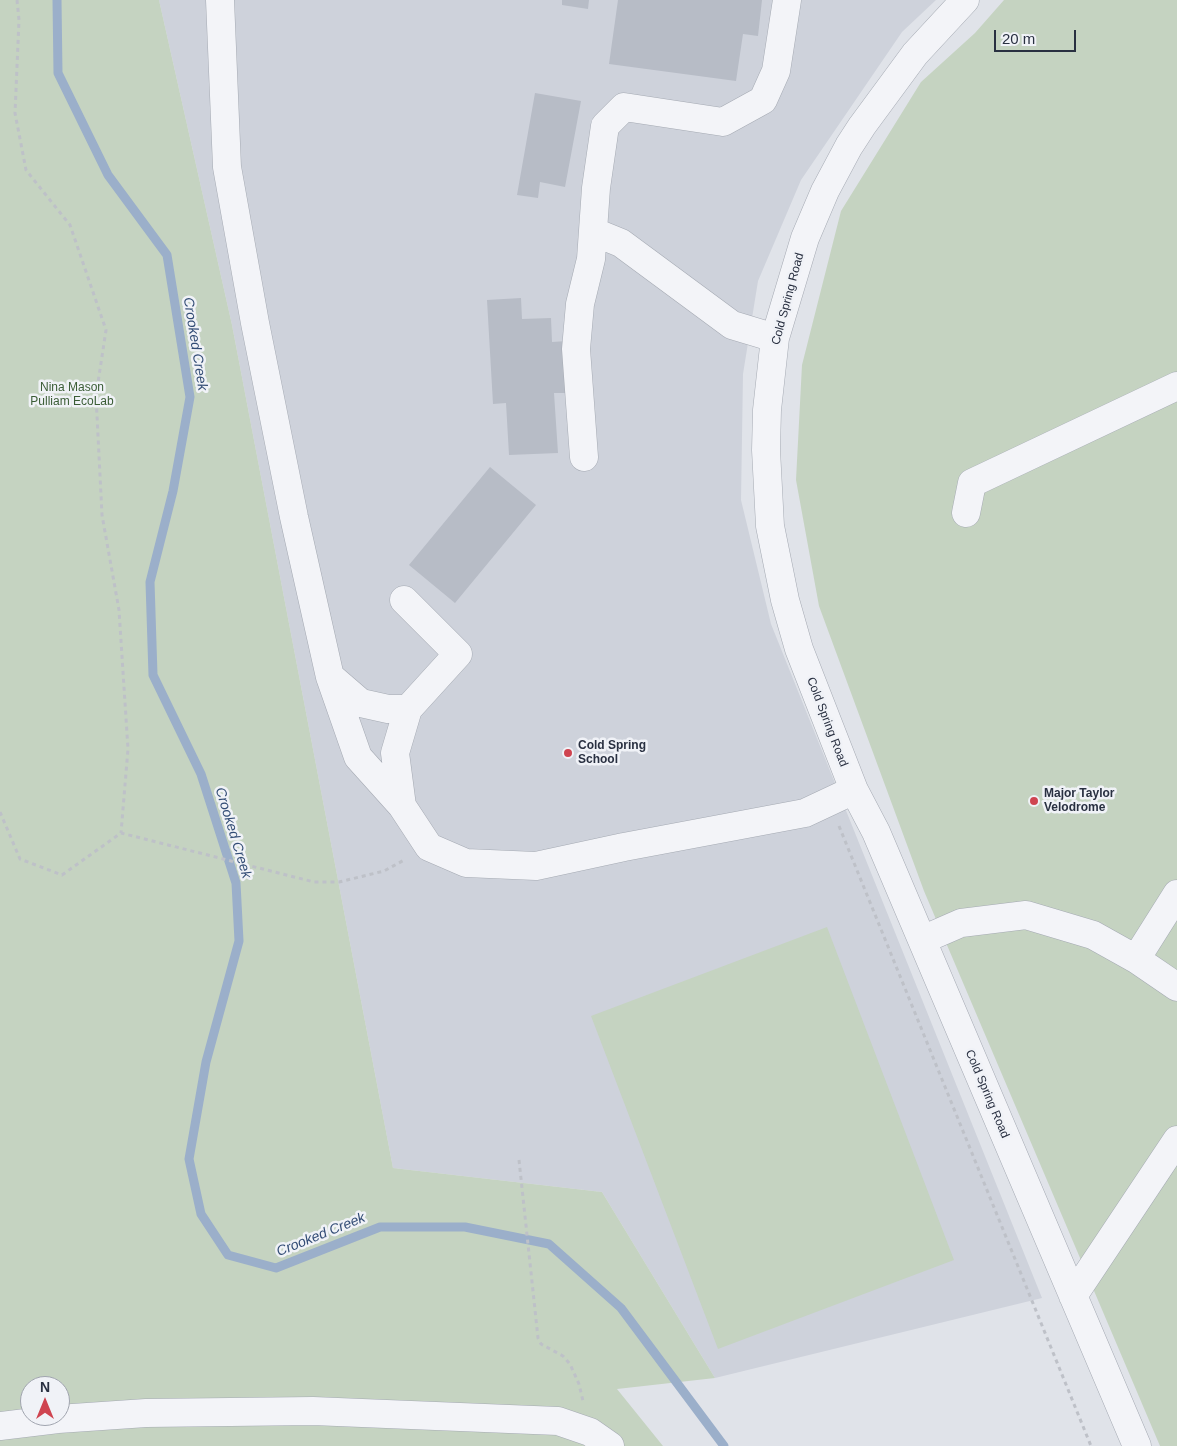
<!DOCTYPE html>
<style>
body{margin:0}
#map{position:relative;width:1177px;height:1446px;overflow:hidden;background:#e0e3e9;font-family:Helvetica,sans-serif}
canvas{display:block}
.north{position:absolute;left:20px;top:1376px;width:50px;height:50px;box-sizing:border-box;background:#f0f2f7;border:1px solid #a0a4ae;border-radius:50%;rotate:0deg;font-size:14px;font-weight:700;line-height:20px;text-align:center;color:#293041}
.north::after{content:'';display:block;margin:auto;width:18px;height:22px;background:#cf4450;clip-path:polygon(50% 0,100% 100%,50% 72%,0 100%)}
.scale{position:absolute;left:994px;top:30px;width:82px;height:22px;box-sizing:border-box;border:2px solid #293041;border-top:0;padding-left:6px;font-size:15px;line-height:18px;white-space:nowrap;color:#293041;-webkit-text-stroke:4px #f0f2f7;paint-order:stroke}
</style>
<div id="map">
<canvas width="1177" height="1446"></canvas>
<div class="north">N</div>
<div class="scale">20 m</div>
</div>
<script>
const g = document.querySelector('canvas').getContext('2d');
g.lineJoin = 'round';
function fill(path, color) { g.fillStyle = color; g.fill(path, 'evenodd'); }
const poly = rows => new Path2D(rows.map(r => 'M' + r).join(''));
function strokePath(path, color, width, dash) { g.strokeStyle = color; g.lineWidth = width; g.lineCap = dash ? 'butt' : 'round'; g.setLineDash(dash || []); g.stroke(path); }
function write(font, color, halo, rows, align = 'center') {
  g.font = font + ' Helvetica,sans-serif'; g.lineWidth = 5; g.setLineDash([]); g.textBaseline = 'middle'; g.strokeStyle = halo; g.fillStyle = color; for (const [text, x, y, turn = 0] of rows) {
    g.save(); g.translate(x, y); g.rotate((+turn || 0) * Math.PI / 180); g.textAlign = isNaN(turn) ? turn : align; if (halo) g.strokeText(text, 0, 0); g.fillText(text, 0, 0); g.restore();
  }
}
fill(poly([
 [159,0,936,0,902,32,801,180,758,281,743,374,741,500,771,624,1042,1298,715,1378,602,1192,393,1168,232,325]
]), '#ced2db');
fill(poly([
 [0,0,159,0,232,325,393,1168,602,1192,715,1378,617,1389,663,1446,0,1446],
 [30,1386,60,1386,60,1416,30,1416],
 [1004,0,1177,0,1177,1446,1160,1446,924,891,819,606,796,480,802,365,841,211,921,82,975,33],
 [827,927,954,1260,718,1349,591,1016]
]), '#c5d3c1');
strokePath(poly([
 [57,0,58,73,108,175,167,255,190,397,173,491,150,582,153,675,201,774,236,883,239,941,206,1062,189,1159,201,1214,228,1255,276,1268,380,1227,465,1227,549,1244,621,1308,724,1446]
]), '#9bafca', 9);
fill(poly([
 [562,0,589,0,588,9,562,5],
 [618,0,762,0,758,36,743,34,736,81,609,64],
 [535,93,581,101,565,187,540,182,538,198,517,195],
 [521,298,522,319,551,318,552,342,567,341,570,393,554,393,558,453,509,455,506,403,493,404,487,300],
 [490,467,536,505,455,603,409,565]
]), '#b7bcc6');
const minor = poly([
 [220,0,227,167,255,323,294,517,330,677,358,757,402,806],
 [965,0,915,54,862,126,849,146,825,191,805,238,775,338,767,410,766,450,770,526,785,600,799,649,854,790,876,832,1137,1446],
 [594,232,621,243,732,325,775,338],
 [584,457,576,349,580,304,591,259,596,188,605,126,624,107,723,122,763,100,776,71,787,0],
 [966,513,972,483,1177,386],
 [404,600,458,654,408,709,395,753,402,806,429,847,466,863,536,866,624,847,805,813,854,790],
 [332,678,361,703,388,709,408,709],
 [922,940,961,923,1026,915,1093,935,1136,959,1177,987],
 [1136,959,1177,894],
 [1073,1296,1177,1140],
 [0,1426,58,1419,146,1413,313,1411,558,1421,590,1432,610,1446]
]);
strokePath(minor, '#a5aab3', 29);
strokePath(poly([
 [17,0,19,20,15,113,26,170,70,225,106,330,96,396,102,515,119,610,128,749,121,833],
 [0,812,20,859,62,875,121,833,314,882,339,882,384,871,406,859],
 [839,826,1091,1446],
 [519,1160,538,1338,541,1344,563,1356,570,1364,579,1384,583,1401]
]), '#bec1c8', 3, [4, 4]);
strokePath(minor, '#f3f4f8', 28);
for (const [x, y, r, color] of [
 [568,753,5,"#cf4450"],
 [1034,801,5,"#cf4450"]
]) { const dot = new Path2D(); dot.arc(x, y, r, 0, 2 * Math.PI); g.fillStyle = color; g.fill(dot); strokePath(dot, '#f0f2f7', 2); }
write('12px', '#293041', '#f0f2f7', [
 ["Cold Spring Road",788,299,-75],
 ["Cold Spring Road",827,722,69],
 ["Cold Spring Road",987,1094,67]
]);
write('12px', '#3b5d36', '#f0f2f7', [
 ["Nina Mason",72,388],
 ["Pulliam EcoLab",72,402]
]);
write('bold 12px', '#293041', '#f0f2f7', [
 ["Cold Spring",578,746],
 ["School",578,760],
 ["Major Taylor",1044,794],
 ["Velodrome",1044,808]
], 'left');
write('italic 14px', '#324c75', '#f0f2f7', [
 ["Crooked Creek",195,344,81],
 ["Crooked Creek",233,833,73],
 ["Crooked Creek",321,1235,-22]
]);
</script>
